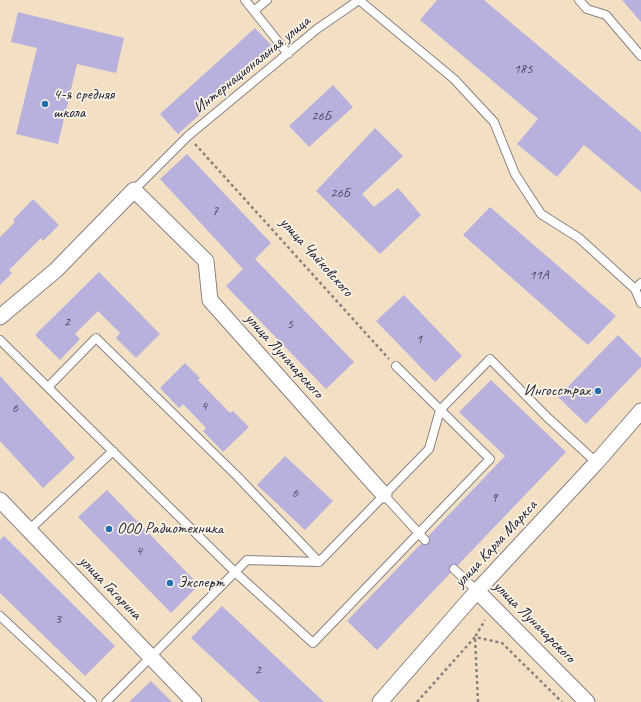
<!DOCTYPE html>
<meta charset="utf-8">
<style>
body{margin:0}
canvas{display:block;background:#f3e0c4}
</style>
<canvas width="641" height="702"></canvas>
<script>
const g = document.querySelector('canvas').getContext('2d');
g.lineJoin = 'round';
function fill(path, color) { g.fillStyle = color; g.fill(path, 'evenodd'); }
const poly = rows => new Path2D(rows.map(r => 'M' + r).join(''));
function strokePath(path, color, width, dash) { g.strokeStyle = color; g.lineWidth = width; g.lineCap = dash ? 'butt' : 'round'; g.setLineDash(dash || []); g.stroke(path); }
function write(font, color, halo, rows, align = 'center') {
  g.font = font + ' Caveat,sans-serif'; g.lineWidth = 3.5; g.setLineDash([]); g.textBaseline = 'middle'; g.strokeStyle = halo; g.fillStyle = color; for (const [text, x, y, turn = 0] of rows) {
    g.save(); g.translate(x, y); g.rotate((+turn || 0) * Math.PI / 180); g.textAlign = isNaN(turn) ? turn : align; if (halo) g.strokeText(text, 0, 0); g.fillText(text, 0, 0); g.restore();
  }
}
fill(poly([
 [437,0,484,0,641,132,641,192,584,145,557,177,517,144,538,119,420,20],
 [622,0,641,0,641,22],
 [18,12,124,38,116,73,77,64,58,144,16,134,37,48,11,42],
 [255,28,274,48,178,134,160,114],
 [333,85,353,107,309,147,289,126],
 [375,128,403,156,362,194,374,207,398,188,421,215,380,254,316,191],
 [187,154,271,243,255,259,354,362,326,389,226,286,243,269,160,179],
 [33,199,59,225,43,241,41,238,9,270,12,273,0,285,0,237,15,222,13,220],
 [490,207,616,316,588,345,463,235],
 [99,272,160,334,136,358,116,338,120,333,98,311,75,334,80,339,60,360,35,335],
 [404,295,462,356,435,382,376,321],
 [618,335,641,358,641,367,586,424,558,397],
 [185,363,200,378,198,380,230,413,233,411,249,427,223,452,203,431,206,428,183,404,179,408,160,388],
 [0,376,75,458,43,488,0,441],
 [491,380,566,452,377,650,347,621,505,456,459,412],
 [285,456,333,501,305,530,257,485],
 [107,490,199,585,171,613,78,517],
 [4,536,115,646,85,676,0,593,0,540],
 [222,606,324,702,260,702,191,638],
 [151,681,172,702,129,702]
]), '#b8b1de');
const service = poly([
 [245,0,288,54],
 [359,0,454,79,494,122,515,174,541,214,579,238,635,289],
 [579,0,587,9,606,15,641,56],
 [254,11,267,0],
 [134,190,188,136,317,29,359,0],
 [641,283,635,289,641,303],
 [0,340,235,572,313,643,490,459,396,366],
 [48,387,96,338,237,476,319,562],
 [384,495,425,540],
 [29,530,113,451],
 [454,569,477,591],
 [0,616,92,702],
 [106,702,247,560,319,562,429,449,440,410,490,359,548,418,596,462]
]);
const minor = poly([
 [0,317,56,270,134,190,206,261,210,300,384,495],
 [0,500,194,702],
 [477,591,587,702],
 [380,702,477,591,595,464,641,411]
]);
strokePath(service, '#8a8180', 10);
strokePath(minor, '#8a8180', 17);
strokePath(poly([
 [195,144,389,359],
 [417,702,475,637,502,643,562,702],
 [478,702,475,637,485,620]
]), '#8a8180', 2.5, [3, 3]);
strokePath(service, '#fff', 8);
strokePath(minor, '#fff', 15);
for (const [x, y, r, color] of [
 [45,104,4,"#1f6fb2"],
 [598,391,4,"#1f6fb2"],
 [109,529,4,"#1f6fb2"],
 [170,583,4,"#1f6fb2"]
]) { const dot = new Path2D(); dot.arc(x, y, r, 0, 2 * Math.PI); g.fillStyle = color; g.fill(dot); strokePath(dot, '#fcf5e5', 1.5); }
write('14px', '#484664', null, [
 ["185",523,69],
 ["26Б",321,116],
 ["26Б",340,193],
 ["7",215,211],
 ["11А",539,275],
 ["2",67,322],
 ["5",290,324],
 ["1",419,339],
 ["4",204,406],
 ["6",15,408],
 ["6",295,493],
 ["9",494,498],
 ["4",139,551],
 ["3",58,619],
 ["2",258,670]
]);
write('16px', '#22223b', '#fcf5e5', [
 ["Интернациональная улица",252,65,-39],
 ["улица Чайковского",316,257,48],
 ["улица Луначарского",284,356,48],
 ["улица Карла Маркса",496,544,-47],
 ["улица Гагарина",110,588,46],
 ["улица Луначарского",534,622,45]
]);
write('16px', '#22223b', '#fcf5e5', [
 ["4-я средняя",53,95],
 ["школа",53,113],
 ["Ингосстрах",590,391,"right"],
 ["ООО Радиотехника",117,529],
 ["Эксперт",178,583]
], 'left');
</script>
